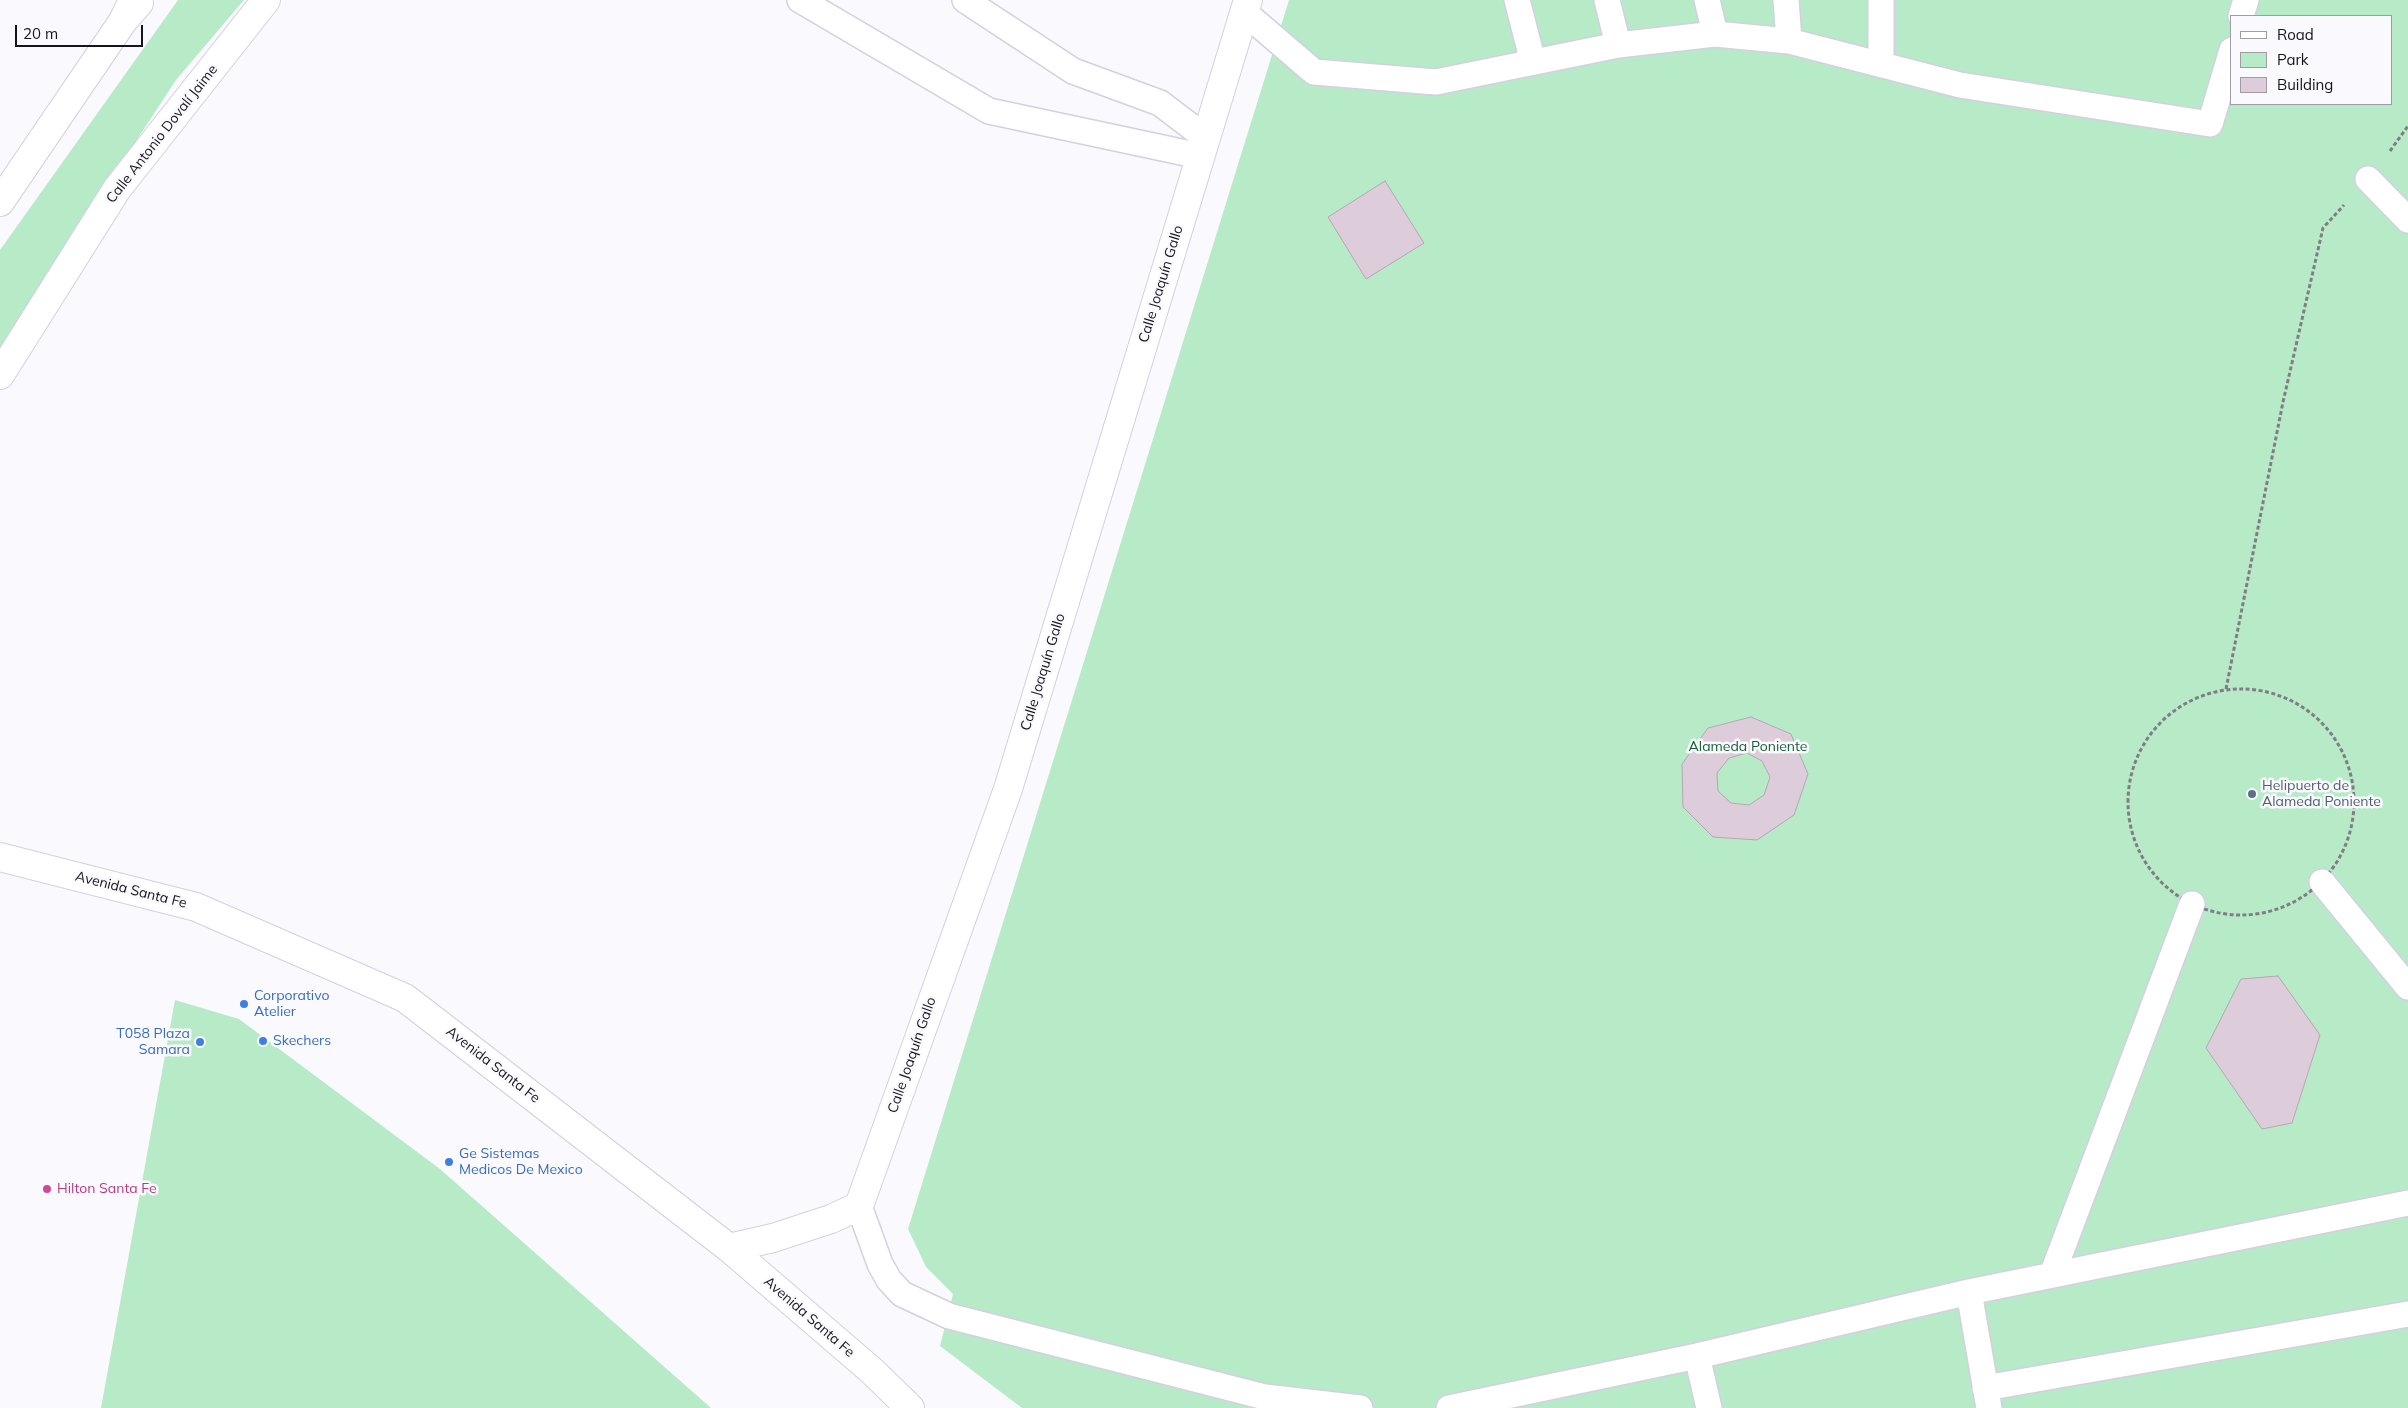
<!DOCTYPE html>
<meta charset="utf-8">
<style>
body{margin:0}
#map{position:relative;width:2408px;height:1408px;overflow:hidden;background:#faf9fd;font-family:Mulish,sans-serif}
canvas{display:block}
.legend{position:absolute;left:2230px;top:15px;width:162px;height:90px;box-sizing:border-box;background:#faf9fd;border:1px solid #9f9da3;margin:0;padding:6px 9px;list-style:none;font-size:15px;color:#16141b}
.legend li{display:flex;align-items:center;gap:10px;height:25px}
.legend b{width:25px;border:1px solid #9f9da3}
.scale{position:absolute;left:15px;top:25px;width:128px;height:22px;box-sizing:border-box;border:2px solid #16141b;border-top:0;padding-left:6px;font-size:15px;line-height:18px;white-space:nowrap;color:#16141b;-webkit-text-stroke:4px #faf9fd;paint-order:stroke}
</style>
<div id="map">
<canvas width="2408" height="1408"></canvas>
<ul class="legend">
<li><b style="height:6px;background:#fff"></b>Road</li>
<li><b style="height:14px;background:#b7ebc7"></b>Park</li>
<li><b style="height:14px;background:#ddccda"></b>Building</li>
</ul>
<div class="scale">20 m</div>
</div>
<script>
const g = document.querySelector('canvas').getContext('2d');
g.lineJoin = 'round';
function fill(path, color) { g.fillStyle = color; g.fill(path, 'evenodd'); }
const poly = rows => new Path2D(rows.map(r => 'M' + r).join(''));
function strokePath(path, color, width, dash) { g.strokeStyle = color; g.lineWidth = width; g.lineCap = dash ? 'butt' : 'round'; g.setLineDash(dash || []); g.stroke(path); }
function write(font, color, halo, rows, align = 'center') {
  g.font = font + ' Mulish,sans-serif'; g.lineWidth = 5; g.setLineDash([]); g.textBaseline = 'middle'; g.strokeStyle = halo; g.fillStyle = color; for (const [text, x, y, turn = 0] of rows) {
    g.save(); g.translate(x, y); g.rotate((+turn || 0) * Math.PI / 180); g.textAlign = isNaN(turn) ? turn : align; if (halo) g.strokeText(text, 0, 0); g.fillText(text, 0, 0); g.restore();
  }
}
fill(poly([
 [178,0,244,0,176,80,0,349,0,250],
 [1289,0,2408,0,2408,1408,1022,1408,940,1346,953,1294,926,1267,908,1229],
 [2232,16,2392,16,2392,104,2232,104],
 [175,1000,239,1019,440,1169,711,1408,101,1408]
]), '#b7ebc7');
const building = poly([
 [1385,181,1424,243,1366,279,1328,217,1385,181],
 [1751,717,1791,734,1808,774,1794,815,1757,840,1713,837,1683,807,1682,764,1708,728,1751,717],
 [1747,753,1762,761,1770,777,1764,795,1749,805,1731,803,1718,791,1717,773,1729,758,1747,753],
 [2278,976,2320,1035,2292,1123,2262,1129,2206,1048,2241,979,2278,976]
]);
fill(building, '#ddccda');
strokePath(building, '#b7a6b4', 1);
const service = poly([
 [800,0,989,111,1200,156],
 [965,0,1073,71,1160,103,1206,138],
 [1517,0,1533,62],
 [1607,0,1618,45],
 [1707,0,1715,34],
 [1786,0,1789,41],
 [1244,12,1314,72,1436,82,1618,45,1715,34,1789,41,1960,85,2210,124,2232,50],
 [2241,16,2246,0],
 [1881,64,1881,0],
 [2368,179,2408,220],
 [2322,882,2408,987],
 [859,1206,880,1264,889,1280,902,1294,949,1316,1265,1397,1360,1408],
 [2052,1275,2192,904],
 [1969,1292,1989,1408],
 [1697,1356,1709,1408],
 [1985,1388,2408,1314],
 [1449,1408,1697,1356,1969,1292,2408,1203]
]);
const tertiary = poly([
 [0,202,123,21,139,3],
 [0,375,117,189,266,0],
 [0,857,196,907,405,998,729,1248,872,1371,910,1408],
 [729,1248,773,1238,831,1219,859,1206,1008,789,1248,0]
]);
const secondary = poly([
 [123,21,133,0]
]);
strokePath(service, '#d4cfe2', 28);
strokePath(tertiary, '#d4cfe2', 30);
strokePath(secondary, '#d4cfe2', 30);
strokePath(poly([
 [2390,151,2408,126],
 [2226,689,2283,402,2323,228,2344,205],
 '2128 802a113 113 0 1 1 226 0a113 113 0 1 1-226 0Z'
]), '#807e84', 3, [4, 2.5]);
strokePath(service, '#fff', 25);
strokePath(tertiary, '#fff', 28);
strokePath(secondary, '#fff', 28);
for (const [x, y, r, color] of [
 [2252,794,5,"#5c6f8a"],
 [244,1004,5,"#3f7fe0"],
 [263,1041,5,"#3f7fe0"],
 [200,1042,5,"#3f7fe0"],
 [449,1162,5,"#3f7fe0"],
 [47,1189,5,"#d1479c"]
]) { const dot = new Path2D(); dot.arc(x, y, r, 0, 2 * Math.PI); g.fillStyle = color; g.fill(dot); strokePath(dot, '#faf9fd', 2); }
write('14px', '#16141b', '#faf9fd', [
 ["Calle Antonio Dovalí Jaime",162,134,-52],
 ["Calle Joaquín Gallo",1161,284,-73],
 ["Calle Joaquín Gallo",1043,672,-73],
 ["Avenida Santa Fe",131,890,14],
 ["Calle Joaquín Gallo",912,1055,-71],
 ["Avenida Santa Fe",493,1065,38],
 ["Avenida Santa Fe",809,1317,41]
]);
write('14px', '#185f38', '#faf9fd', [
 ["Alameda Poniente",1748,747]
]);
write('14px', '#4e5e75', '#faf9fd', [
 ["Helipuerto de",2262,786],
 ["Alameda Poniente",2262,802]
], 'left');
write('14px', '#366cbe', '#faf9fd', [
 ["Corporativo",254,996],
 ["Atelier",254,1012],
 ["T058 Plaza",190,1034,"right"],
 ["Samara",190,1050,"right"],
 ["Skechers",273,1041],
 ["Ge Sistemas",459,1154],
 ["Medicos De Mexico",459,1170]
], 'left');
write('14px', '#b23c85', '#faf9fd', [
 ["Hilton Santa Fe",57,1189]
], 'left');
</script>
